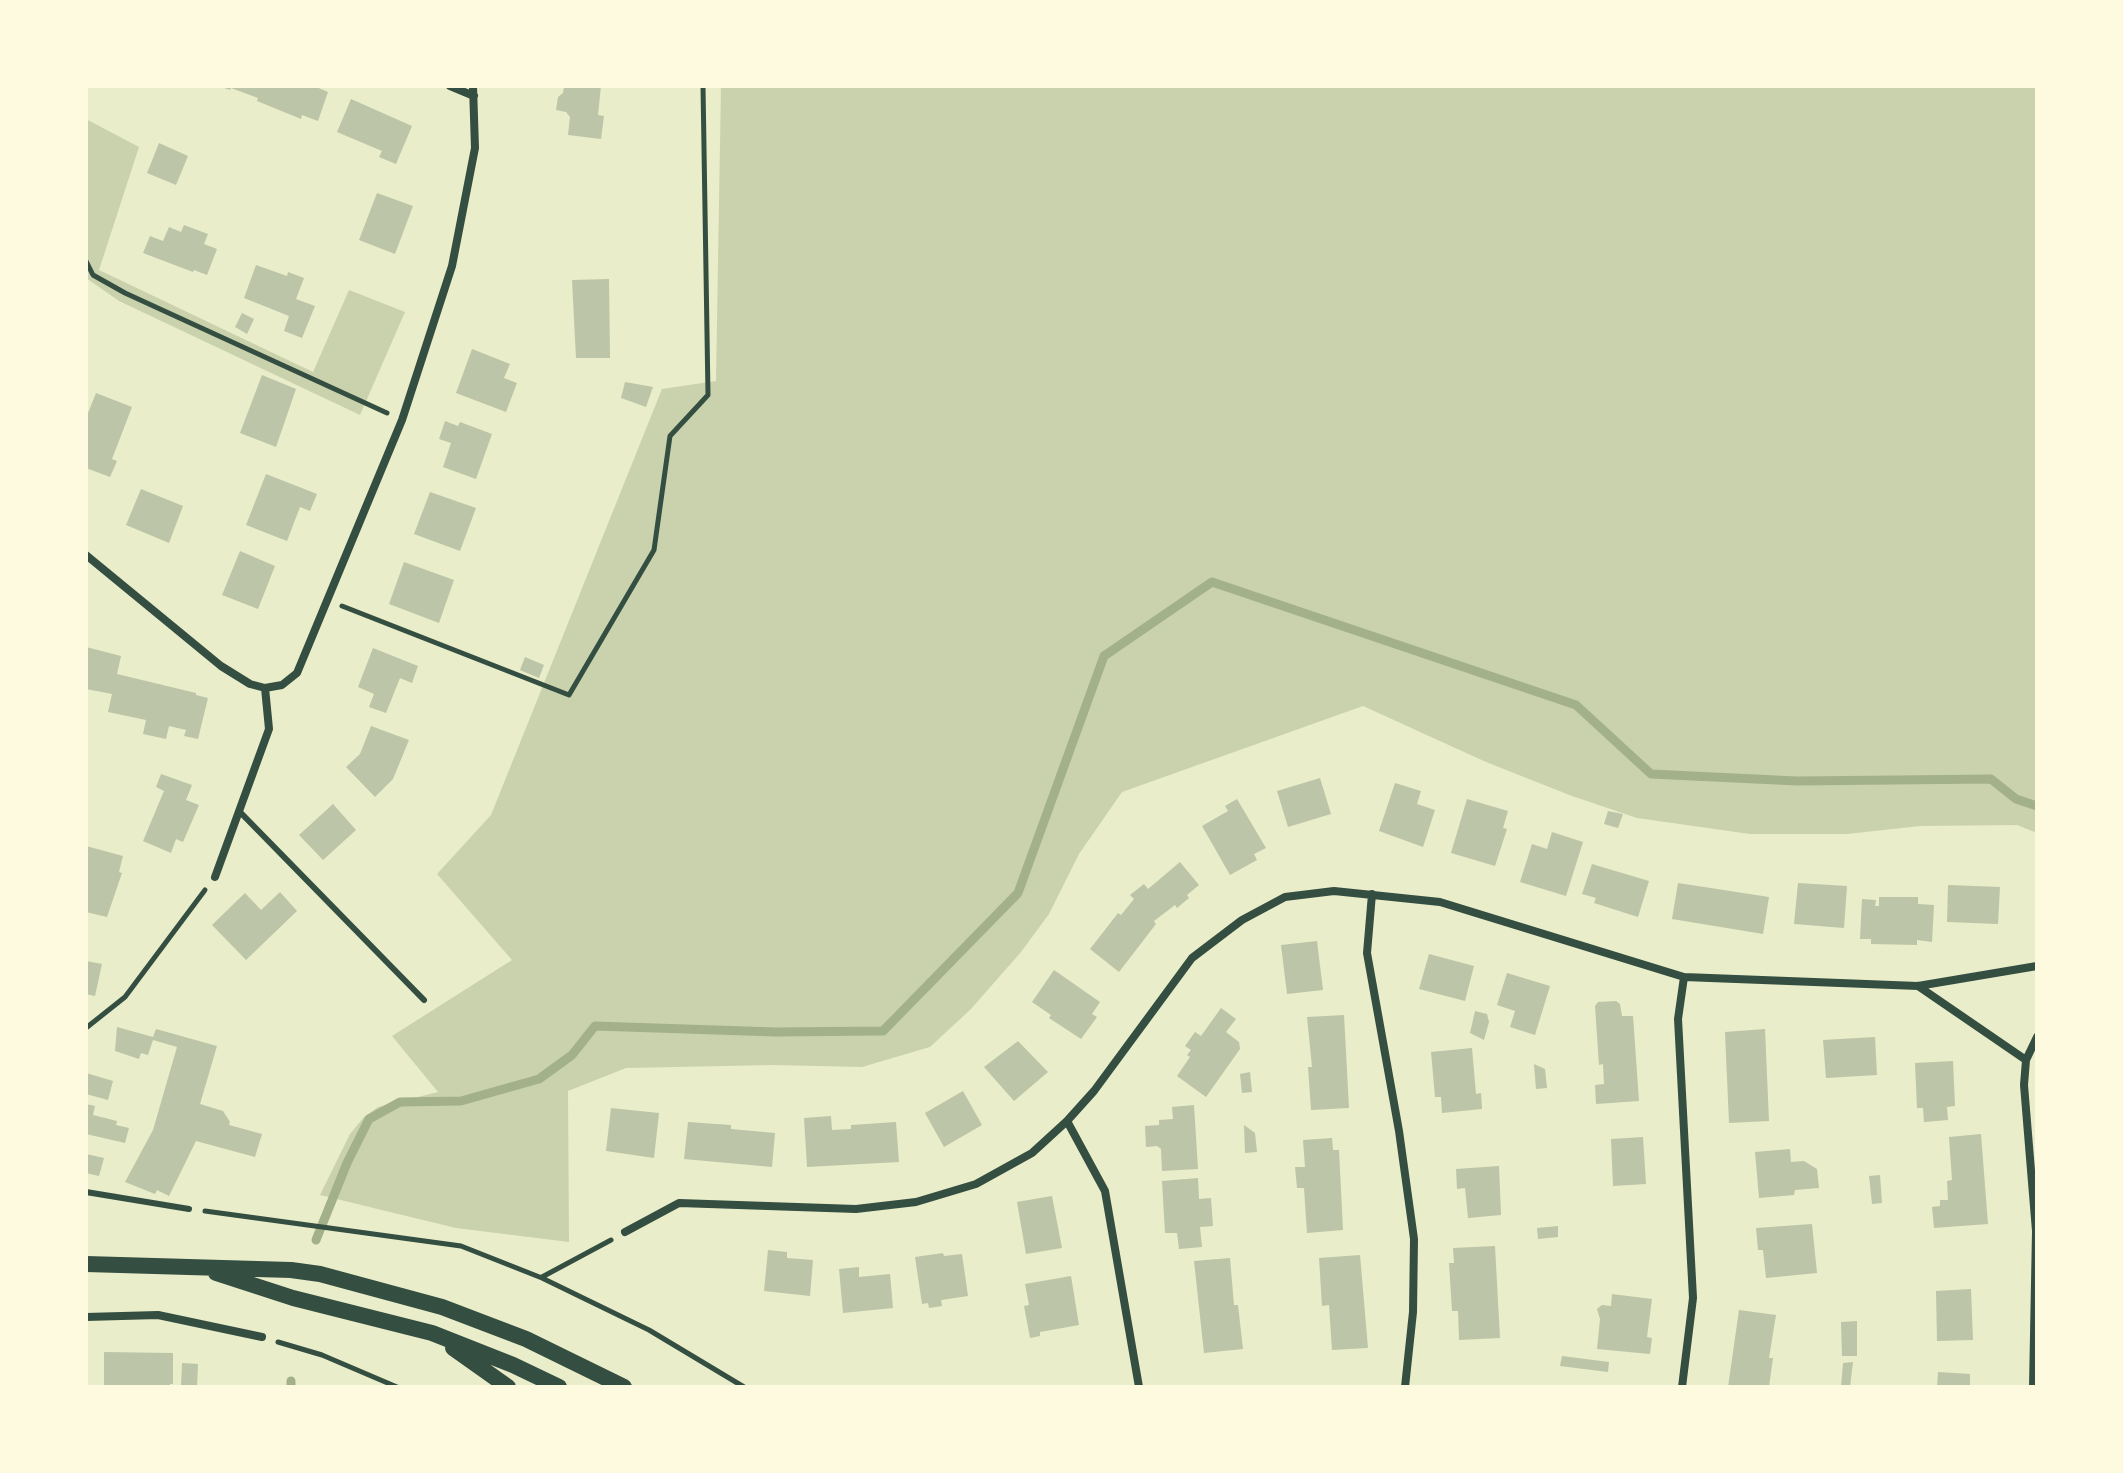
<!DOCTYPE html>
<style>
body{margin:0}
#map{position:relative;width:2123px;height:1473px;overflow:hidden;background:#e9edc9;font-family:Rubik,sans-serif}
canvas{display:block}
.frame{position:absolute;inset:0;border:88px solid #fefae0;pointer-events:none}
</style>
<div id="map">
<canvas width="2123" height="1473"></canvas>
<div class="frame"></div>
</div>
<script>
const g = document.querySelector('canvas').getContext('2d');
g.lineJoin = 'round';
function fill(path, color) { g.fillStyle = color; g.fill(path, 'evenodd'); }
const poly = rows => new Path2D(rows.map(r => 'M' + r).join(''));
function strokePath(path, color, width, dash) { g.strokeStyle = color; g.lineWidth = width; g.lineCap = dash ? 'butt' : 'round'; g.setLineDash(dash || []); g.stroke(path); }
fill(poly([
 [721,86,2037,86,2037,833,2017,825,1920,826,1847,834,1750,834,1637,818,1572,796,1486,762,1363,706,1122,792,1079,854,1049,914,1021,952,971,1009,930,1047,862,1067,773,1065,626,1068,568,1091,569,1242,456,1228,320,1195,350,1134,364,1117,378,1107,438,1092,392,1036,512,960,437,874,491,815,662,389,716,381],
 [86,119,139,147,99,270,313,372,349,290,405,312,360,415,119,301,86,278]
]), '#cad2ad');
strokePath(poly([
 [316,1240,347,1163,369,1119,400,1102,461,1101,539,1079,572,1055,595,1026,776,1032,883,1031,1018,893,1104,656,1212,582,1576,705,1651,774,1797,781,1991,779,2016,799,2037,806],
 [291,1381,291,1387]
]), '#a3b18a', 9);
fill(poly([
 [219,86,314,86,328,92,318,121,302,115,301,119,257,101,258,98,231,88,230,90],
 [564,86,601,86,598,115,604,116,601,139,568,135,570,117,566,112,556,110,558,97,563,93],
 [351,99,412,126,396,164,379,157,382,151,337,132],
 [159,143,188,156,176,185,147,173],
 [377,193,413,206,395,254,359,240],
 [184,225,208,234,204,244,217,249,207,275,194,270,193,272,143,253,150,236,163,241,169,227,181,232],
 [256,265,287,276,288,272,304,278,296,299,315,306,302,338,284,331,289,316,244,298],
 [609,279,610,358,576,358,572,280],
 [242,313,254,319,247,334,235,327],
 [472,349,510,364,504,378,517,383,506,412,456,393],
 [262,375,296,389,276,447,240,433],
 [625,382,653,387,646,407,621,398],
 [96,393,132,407,112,459,117,461,110,477,86,468,86,418],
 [445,421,458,426,460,422,492,434,476,479,443,467,451,443,439,439],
 [266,474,317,494,310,511,300,507,287,541,246,525],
 [141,489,183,506,169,543,126,525],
 [430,492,476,508,460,551,414,534],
 [240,551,275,566,258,609,222,595],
 [404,562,454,580,439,623,389,604],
 [86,647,121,656,117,674,196,693,196,695,208,698,198,739,184,736,186,730,169,726,166,739,143,734,146,720,108,712,112,694,86,689],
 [373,648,418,666,412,683,400,678,386,713,369,707,374,694,358,687],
 [525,657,544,665,539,678,520,670],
 [371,726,409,740,393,779,375,797,346,767,360,754],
 [161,774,192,785,186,800,199,805,183,842,176,839,171,853,143,841,164,791,156,787],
 [1320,778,1331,814,1288,827,1277,791],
 [1395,783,1421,791,1417,804,1435,810,1423,847,1379,831],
 [1237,799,1266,848,1254,854,1257,860,1230,875,1202,826,1228,811,1225,806],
 [1467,799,1508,811,1503,828,1507,829,1495,866,1451,853],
 [333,804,356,830,323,860,299,835],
 [1608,811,1623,814,1618,828,1604,824],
 [1552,832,1583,842,1566,896,1520,882,1532,844,1547,849],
 [86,846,123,856,119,872,122,873,107,917,86,912],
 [1180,862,1199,885,1187,895,1189,898,1177,908,1175,905,1154,921,1156,924,1119,972,1090,949,1118,913,1121,915,1134,899,1130,895,1144,884,1148,889],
 [1592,864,1649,881,1638,917,1594,903,1596,898,1582,894],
 [1678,883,1769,897,1763,934,1672,919],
 [1798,883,1847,886,1844,928,1794,924],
 [1948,885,2000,887,1998,924,1947,922],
 [280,892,297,911,246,960,212,925,245,893,261,910],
 [1879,897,1918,897,1918,904,1934,905,1932,942,1917,940,1917,945,1871,944,1871,939,1860,939,1862,899,1876,900,1875,906,1879,906],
 [1317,941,1323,990,1287,994,1281,945],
 [1429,954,1474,966,1465,1001,1419,989],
 [86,961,102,964,95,996,86,994],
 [1054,970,1100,1002,1092,1014,1097,1017,1081,1039,1049,1018,1051,1015,1032,1002],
 [1507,973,1550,986,1535,1035,1510,1027,1515,1011,1497,1005],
 [1616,1001,1620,1004,1622,1016,1633,1016,1639,1101,1596,1104,1595,1085,1604,1084,1603,1064,1599,1065,1595,1006,1598,1002],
 [1221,1008,1236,1019,1226,1032,1239,1042,1240,1049,1206,1097,1177,1076,1190,1057,1187,1055,1191,1050,1185,1046,1195,1032,1201,1036],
 [1475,1011,1487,1014,1489,1022,1484,1040,1470,1033],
 [1344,1015,1349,1108,1311,1110,1308,1067,1312,1067,1307,1017],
 [117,1027,153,1037,156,1029,217,1046,200,1104,223,1111,230,1122,229,1125,262,1134,255,1157,196,1141,169,1196,157,1190,155,1194,125,1182,153,1130,177,1047,153,1040,148,1055,141,1053,139,1059,115,1051],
 [1765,1029,1769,1121,1729,1123,1725,1032],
 [1875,1037,1877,1075,1826,1078,1823,1040],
 [1018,1041,1048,1072,1014,1101,984,1067],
 [1472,1048,1476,1094,1481,1093,1482,1109,1442,1113,1441,1097,1435,1097,1431,1052],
 [1953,1061,1955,1106,1947,1107,1948,1120,1924,1122,1923,1108,1917,1108,1915,1063],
 [1534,1064,1545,1069,1547,1088,1536,1089],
 [1250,1072,1252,1092,1242,1093,1240,1074],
 [86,1073,113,1081,108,1100,86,1094],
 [963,1091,982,1125,944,1147,925,1113],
 [86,1104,95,1106,93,1115,117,1121,116,1125,129,1128,125,1143,86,1134],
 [1194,1105,1198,1169,1162,1171,1161,1149,1157,1146,1146,1147,1145,1126,1159,1125,1159,1120,1173,1119,1172,1107],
 [611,1108,659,1113,654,1158,606,1151],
 [831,1116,832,1130,851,1129,851,1125,896,1122,899,1162,807,1167,804,1118],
 [688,1122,731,1125,731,1129,775,1133,772,1167,684,1159],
 [1244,1125,1255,1133,1257,1152,1245,1153],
 [1981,1134,1988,1224,1934,1228,1932,1207,1940,1206,1940,1200,1948,1200,1947,1181,1952,1180,1949,1137],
 [1643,1137,1646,1184,1613,1186,1611,1139],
 [1332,1138,1333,1150,1339,1150,1343,1230,1307,1233,1304,1188,1297,1188,1295,1167,1305,1167,1303,1140],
 [1790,1149,1791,1162,1804,1161,1817,1169,1819,1188,1795,1190,1794,1195,1759,1198,1755,1152],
 [86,1154,104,1158,99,1176,86,1173],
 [1499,1166,1501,1215,1468,1218,1465,1188,1457,1189,1456,1169],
 [1880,1175,1882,1203,1872,1204,1869,1176],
 [1198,1178,1199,1199,1211,1198,1213,1226,1200,1227,1202,1247,1179,1249,1177,1233,1165,1233,1162,1181],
 [1052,1196,1062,1248,1026,1254,1017,1202],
 [1812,1224,1817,1273,1766,1278,1763,1250,1758,1250,1756,1228],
 [1558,1226,1558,1237,1538,1239,1537,1228],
 [1495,1246,1500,1338,1459,1340,1458,1311,1452,1311,1449,1263,1454,1263,1453,1248],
 [768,1250,787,1252,787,1258,813,1260,810,1296,764,1291],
 [943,1253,944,1256,962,1254,968,1296,941,1300,942,1306,929,1308,928,1303,922,1304,915,1257],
 [1360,1255,1368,1348,1332,1350,1329,1305,1322,1306,1319,1258],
 [1230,1258,1234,1305,1238,1305,1243,1349,1204,1353,1194,1261],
 [859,1267,859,1277,890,1274,893,1308,843,1313,839,1269],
 [1071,1276,1079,1325,1040,1332,1040,1336,1030,1338,1024,1306,1029,1305,1025,1284],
 [1971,1289,1973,1340,1937,1341,1936,1291],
 [1612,1294,1652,1299,1647,1337,1652,1338,1650,1354,1597,1349,1600,1319,1597,1309,1602,1305,1611,1306],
 [1739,1310,1776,1315,1769,1358,1773,1358,1769,1387,1728,1387],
 [1857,1321,1857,1356,1842,1356,1841,1322],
 [104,1352,173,1353,173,1384,170,1384,170,1387,104,1387],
 [1562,1356,1609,1362,1608,1372,1560,1366],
 [1853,1362,1850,1387,1841,1387,1843,1363],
 [182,1363,198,1364,197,1387,181,1387],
 [1938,1372,1970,1374,1970,1387,1937,1387]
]), '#bcc5a7');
strokePath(poly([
 [86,261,93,275,125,293,387,413],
 [342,606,569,695,654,550,670,436,708,395,703,86],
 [86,1028,125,997,205,890],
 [205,1211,461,1246,542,1278,649,1330,744,1387],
 [542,1277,611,1240],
 [278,1342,322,1355,397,1387]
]), '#344e41', 5);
strokePath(poly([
 [239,811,424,1000],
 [86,1192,189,1209]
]), '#344e41', 6);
strokePath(poly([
 [450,86,474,96],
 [86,555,221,666,250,684,265,688,282,685,297,673,402,420,452,266,475,148,473,86],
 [215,877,269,729,265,688],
 [1372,894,1367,953,1399,1131,1414,1239,1413,1312,1405,1387],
 [1918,986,2026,1060],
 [1067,1121,1105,1191,1139,1387],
 [625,1232,679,1203,856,1209,916,1202,976,1184,1032,1153,1067,1121,1094,1091,1192,958,1242,920,1285,897,1334,891,1440,902,1684,977,1918,986,2037,966],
 [86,1317,158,1315,262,1337],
 [1682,1387,1693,1298,1678,1019,1684,977],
 [2033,1387,2036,1231,2024,1085,2026,1060,2037,1037]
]), '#344e41', 8);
strokePath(poly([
 [86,1264,291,1270,320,1274,442,1307,526,1339,624,1387],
 [216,1273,293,1298,432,1333,513,1365,559,1387],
 [453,1348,508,1387]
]), '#344e41', 16);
</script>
